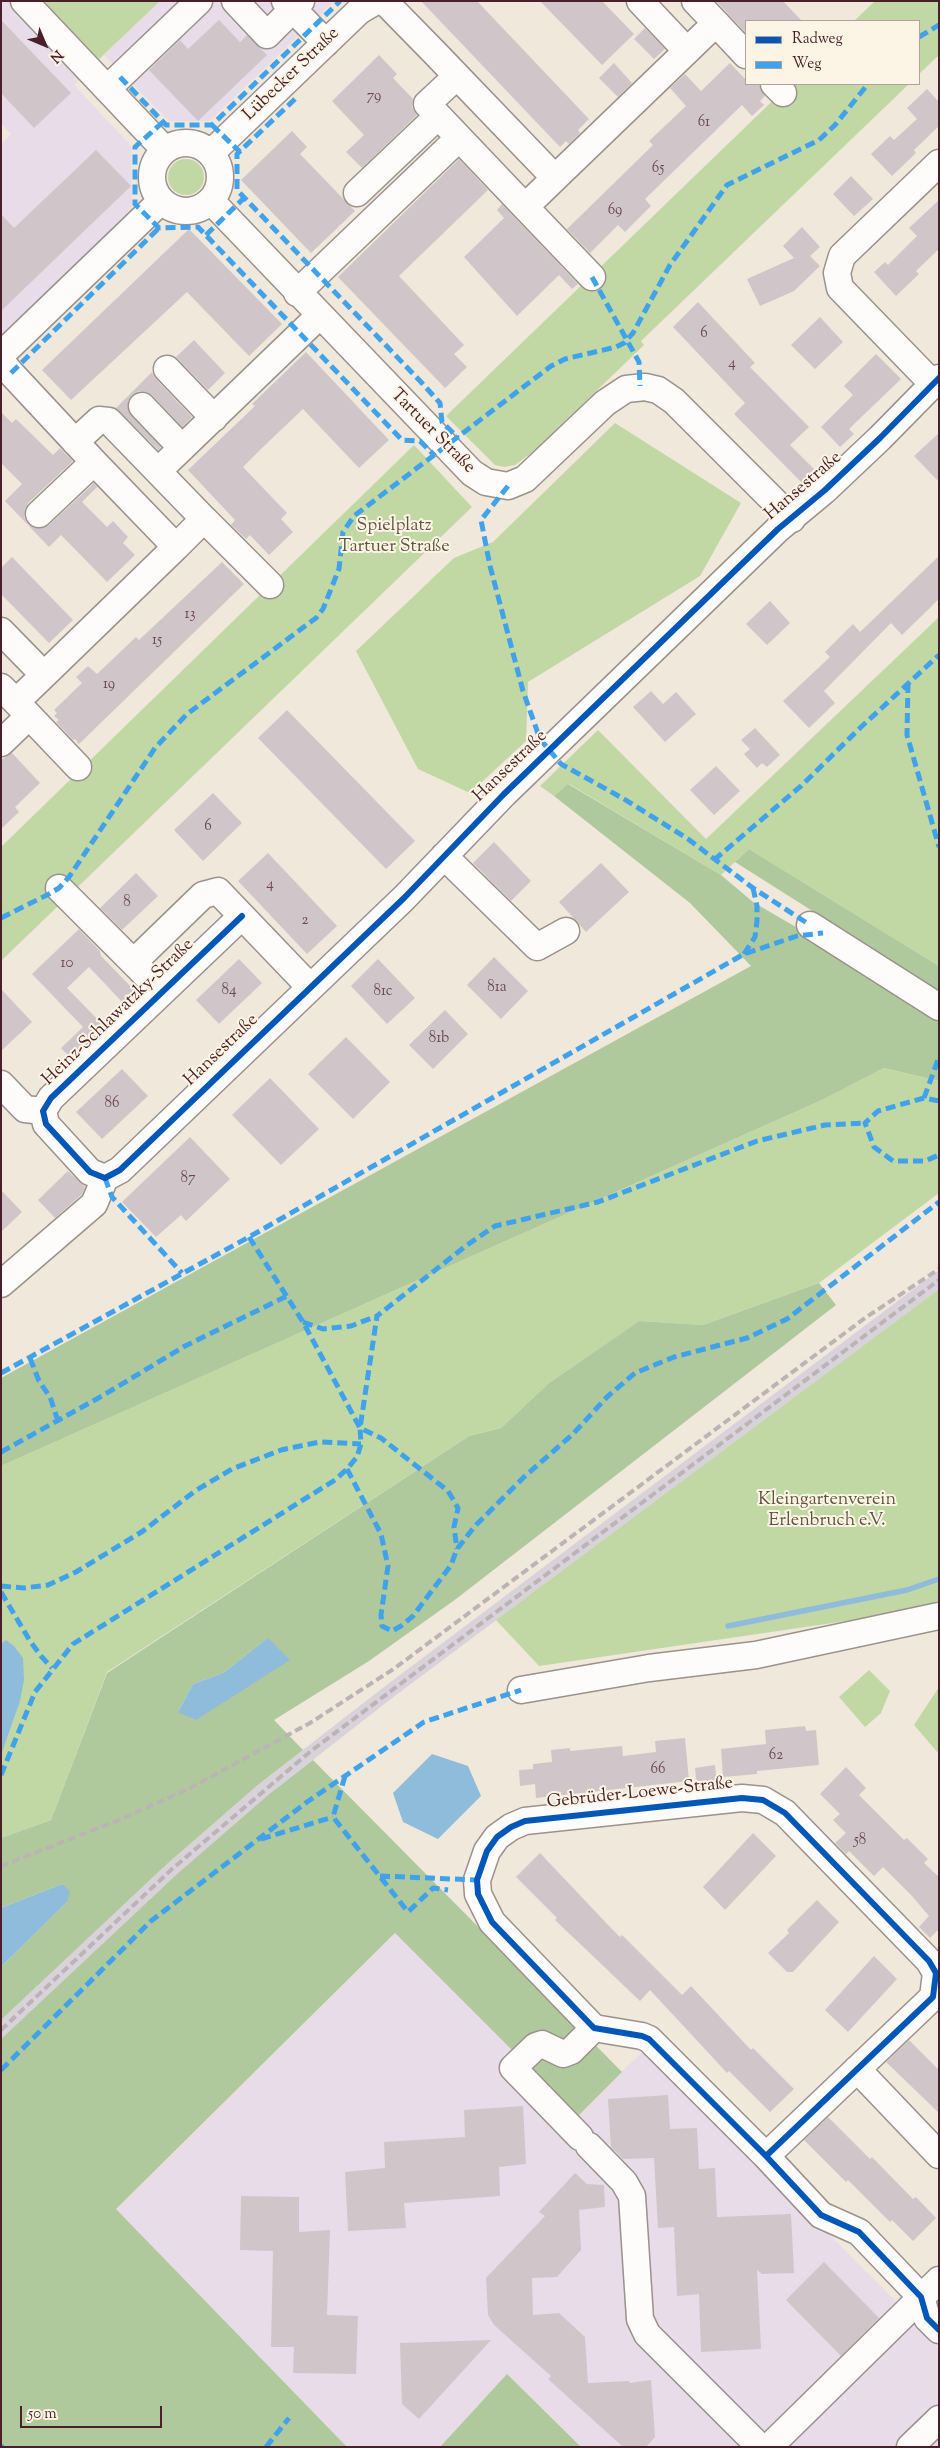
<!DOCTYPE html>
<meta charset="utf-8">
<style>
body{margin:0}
#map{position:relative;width:940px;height:2448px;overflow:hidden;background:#efe8db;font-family:"Sorts Mill Goudy",serif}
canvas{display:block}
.frame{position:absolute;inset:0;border:2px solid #4a1f2b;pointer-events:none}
.legend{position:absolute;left:745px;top:20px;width:175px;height:65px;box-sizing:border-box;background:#fcf5e5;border:1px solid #b59f9b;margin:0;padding:6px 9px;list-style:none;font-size:15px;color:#4a1f2b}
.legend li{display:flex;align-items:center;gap:10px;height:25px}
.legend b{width:25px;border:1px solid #b59f9b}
.north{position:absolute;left:20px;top:20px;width:50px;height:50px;-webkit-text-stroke:4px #fcf5e5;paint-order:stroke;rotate:135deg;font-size:14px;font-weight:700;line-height:20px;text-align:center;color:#4a1f2b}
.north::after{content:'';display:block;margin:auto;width:18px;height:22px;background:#4a1f2b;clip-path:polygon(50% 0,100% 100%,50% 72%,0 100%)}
.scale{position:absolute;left:20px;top:2406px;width:142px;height:22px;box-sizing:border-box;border:2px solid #4a1f2b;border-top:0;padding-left:6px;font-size:15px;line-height:18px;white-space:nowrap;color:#4a1f2b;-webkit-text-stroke:4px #fcf5e5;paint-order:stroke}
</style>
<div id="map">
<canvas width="940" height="2448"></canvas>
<div class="frame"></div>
<ul class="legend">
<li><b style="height:6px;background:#0057b8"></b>Radweg</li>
<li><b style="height:6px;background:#40a2eb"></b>Weg</li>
</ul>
<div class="north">N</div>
<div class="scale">50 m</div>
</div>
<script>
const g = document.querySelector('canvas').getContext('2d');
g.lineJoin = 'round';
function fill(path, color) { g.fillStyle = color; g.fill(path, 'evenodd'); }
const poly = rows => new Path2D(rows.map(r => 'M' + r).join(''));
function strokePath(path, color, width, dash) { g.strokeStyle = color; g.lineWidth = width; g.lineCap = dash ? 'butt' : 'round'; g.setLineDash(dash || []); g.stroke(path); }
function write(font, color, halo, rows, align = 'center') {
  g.font = font + ' "Sorts Mill Goudy",serif'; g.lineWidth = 4; g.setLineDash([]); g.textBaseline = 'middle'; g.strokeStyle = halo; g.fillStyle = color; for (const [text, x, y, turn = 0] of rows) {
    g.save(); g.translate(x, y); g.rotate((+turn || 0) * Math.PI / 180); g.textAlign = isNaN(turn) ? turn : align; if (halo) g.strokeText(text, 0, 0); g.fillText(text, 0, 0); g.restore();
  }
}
fill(poly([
 [1,1,334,1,210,121,169,121,104,55,74,85,131,146,132,211,1,339,1,144,11,134,1,123],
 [440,1889,621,2072,646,2049,939,2345,939,2447,581,2447,507,2374,440,2447,347,2447,116,2209]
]), '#e8dce8');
fill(poly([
 [939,1270,939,1289,392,1698,268,1795,177,1874,1,2039,1,2020,167,1864,259,1784,384,1687]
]), '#d8d2da');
fill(poly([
 [44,1,160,1,99,59],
 [875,1,939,1,939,55,919,74,919,21,854,21],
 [790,84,909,84,641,341,644,345,534,451,515,465,504,467,495,465,446,416],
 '168 177a18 18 0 1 1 36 0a18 18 0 1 1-36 0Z',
 [615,423,741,503,700,576,528,682,526,741,470,793,418,769,356,651,454,558,493,542],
 [414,445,472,507,1,961,1,847],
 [939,617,939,966,749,849,721,875,569,784,554,796,540,786,598,730,706,839],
 [884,1068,939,1081,939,1193,819,1283,703,1325,639,1321,549,1383,501,1428,469,1436,107,1672,51,1820,1,1838,1,1466,822,1100],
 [939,1289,939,1601,922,1606,853,1620,539,1666,496,1620],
 [869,1670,890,1691,881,1713,865,1727,839,1697],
 [939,1687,939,1754,914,1725]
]), '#c1d8a5');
fill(poly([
 [568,784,721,875,753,902,818,940,939,1019,939,1081,884,1068,822,1100,1,1466,1,1378,751,966,690,903,554,796],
 [749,849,939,966,939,991,735,862],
 [819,1283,836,1305,456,1599,369,1661,274,1720,303,1750,259,1784,167,1864,1,2020,1,1967,67,1902,62,1884,1,1908,1,1838,51,1820,107,1673,469,1436,501,1428,549,1383,639,1321,703,1325],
 [268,1638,178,1712,193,1684,223,1673],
 [313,1760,622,2072,578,2116,395,1933,116,2209,347,2447,1,2447,1,2039,177,1874,268,1795],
 [507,2374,581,2447,440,2447]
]), '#b0c99c');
fill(poly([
 [268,1638,290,1660,196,1720,178,1712,193,1684,223,1673],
 [6,1640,14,1646,23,1658,24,1680,20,1701,1,1755,1,1644],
 [432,1754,468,1766,481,1796,438,1839,403,1822,393,1793],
 [62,1884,70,1891,67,1902,1,1967,1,1908]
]), '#8ebcda');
strokePath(poly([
 [728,1626,907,1590,939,1579]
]), '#8ebcda', 5.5);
fill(poly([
 [421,1,477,1,589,119,578,130,580,133,569,144,566,141,560,147],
 [540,1,602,1,634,34,602,65],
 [716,1,783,1,802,21,746,21,746,33],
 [1,20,71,93,34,128,1,93],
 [219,20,240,42,247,35,267,55,198,121,149,70,180,40,188,49],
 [645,28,665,49,654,59,634,39],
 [379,55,397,74,393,78,413,99,412,107,417,115,362,168,346,152,364,135,332,101],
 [614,63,632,83,618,97,599,78],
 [730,63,746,80,746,84,759,84,765,96,760,101,764,105,752,116,742,105,645,199,651,206,625,232,618,225,590,253,567,229,653,145,649,141,686,106,670,88,685,74,701,91],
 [927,89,939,102,939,126,914,150,916,153,892,176,871,154,890,136,894,140,917,119,907,108],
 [292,131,307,147,300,154,355,211,311,253,241,180],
 [96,150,131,186,1,311,1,214,14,228],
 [459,159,488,190,399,276,464,345,454,354,467,367,445,388,338,277],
 [851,176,873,199,854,216,833,194],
 [939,200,939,249,916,271,919,274,896,296,874,272,885,262,888,265,917,236,909,228],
 [502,204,578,284,572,289,559,275,517,316,464,257,504,218,497,210],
 [802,227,820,247,810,256,820,266,794,291,760,306,747,279,794,258,783,246],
 [189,229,282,324,249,356,187,292,71,400,42,370],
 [698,302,755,363,750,367,809,427,790,445,816,471,803,484,734,414,745,403,673,327],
 [820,317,843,342,815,369,791,345],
 [194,340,225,373,208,390,176,357],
 [306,352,389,440,359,468,303,409,262,448,243,467,287,513,281,519,293,532,269,555,250,535,246,539,231,525,235,520,188,470,255,406,252,404],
 [876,354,901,379,849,429,854,434,840,447,821,427,853,395,844,386],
 [152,372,156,379,192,417,182,427,152,395,147,392,139,391,132,395,128,401,128,410,161,447,158,450,116,408],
 [1,412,12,423,16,419,53,455,60,448,73,461,28,503,25,509,24,517,28,525,35,528,43,528,49,525,94,483,97,487,82,502,107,527,113,521,128,537,123,543,135,555,107,582,61,535,49,547,5,501,22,484,1,463],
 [939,433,939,482,914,456],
 [939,556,939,599,902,635,891,623,824,691,835,703,809,728,783,701,830,657,825,652,853,624,860,632],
 [12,557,73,620,49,643,1,594,1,568],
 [222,562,244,584,79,744,75,739,73,740,56,722,59,720,54,716,57,713,54,710,82,683,76,677,88,666,97,674,136,637,139,640],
 [770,601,790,623,767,645,746,624],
 [651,691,663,704,676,692,696,714,665,742,633,707],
 [287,710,415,841,386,869,258,738],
 [755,728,780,755,767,767,762,763,757,768,744,754,750,749,741,740],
 [12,753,40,783,15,807,19,812,1,829,1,760],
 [716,766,740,791,714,815,690,790],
 [213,793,242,823,203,861,174,830],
 [494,842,531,881,511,901,473,863],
 [268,853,337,926,307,954,238,881],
 [601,863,629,892,586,932,559,902],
 [136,873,158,896,122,930,100,908],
 [79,929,100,951,101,956,138,994,126,1006,89,967,67,988,104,1026,71,1058,61,1048,83,1027,32,974],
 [494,957,528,991,501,1019,467,985],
 [239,959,262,983,219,1024,196,1000],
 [378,959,415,998,387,1024,351,986],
 [1,989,32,1022,1,1051],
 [445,1010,468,1034,433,1069,409,1045],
 [346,1037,390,1082,353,1119,308,1074],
 [122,1069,148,1096,102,1139,76,1112],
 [270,1078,319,1129,281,1165,232,1115],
 [190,1137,230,1179,186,1221,181,1215,156,1237,122,1202],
 [68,1171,85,1187,82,1194,55,1218,38,1200],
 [1,1190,22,1212,1,1232],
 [805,1726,806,1731,816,1730,819,1765,757,1771,757,1774,723,1777,721,1749,766,1744,765,1730],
 [685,1738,689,1781,536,1798,535,1784,520,1786,519,1770,533,1769,533,1764,552,1762,551,1750,570,1748,570,1751,622,1746,623,1756,656,1752,655,1741],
 [715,1765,717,1786,697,1788,695,1768],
 [846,1767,866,1788,859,1795,904,1840,907,1838,928,1859,924,1863,939,1877,939,1929,930,1938,919,1927,929,1916,912,1896,883,1867,874,1876,849,1851,846,1854,835,1843,846,1833,833,1820,840,1814,820,1794],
 [753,1833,776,1856,725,1910,703,1887],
 [540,1853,610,1927,620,1937,622,1935,682,1995,691,1986,751,2050,753,2048,794,2089,770,2112,729,2071,727,2073,703,2047,650,1990,640,2001,555,1920,557,1918,516,1877],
 [817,1900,839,1922,793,1972,787,1972,768,1953,789,1933,787,1930],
 [874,1956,897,1979,848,2032,825,2010],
 [909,2040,939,2070,939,2113,886,2062],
 [668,2095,670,2129,697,2128,699,2169,715,2168,717,2217,791,2214,794,2273,762,2274,757,2270,761,2349,701,2352,699,2294,677,2296,674,2227,658,2228,654,2158,623,2159,611,2147,608,2099],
 [523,2106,526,2164,499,2167,500,2196,404,2203,406,2228,348,2231,345,2172,385,2168,384,2142,465,2137,464,2110],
 [828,2117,870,2159,872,2157,913,2199,916,2197,936,2218,913,2241,892,2220,890,2222,848,2180,846,2182,804,2140],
 [575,2173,587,2184,604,2185,605,2207,579,2210,581,2250,557,2277,532,2278,533,2315,559,2313,585,2337,588,2383,629,2381,630,2383,651,2380,655,2437,646,2447,623,2447,548,2379,551,2376,494,2325,488,2315,486,2278,545,2216,539,2212],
 [241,2196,299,2197,299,2232,330,2230,327,2315,358,2316,356,2374,293,2373,294,2347,271,2347,273,2251,240,2250],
 [824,2262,879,2318,841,2356,786,2300],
 [491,2340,419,2419,402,2404,400,2343]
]), '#d0c6c9');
const minor = poly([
 [24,1,165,150],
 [235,1,267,35,301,1],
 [285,1,326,43],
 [384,1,434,52,555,178,525,207,427,104,457,76],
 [640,1,687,51,716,23,695,1],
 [716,23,746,55],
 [774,84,783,93],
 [107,89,199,1],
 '152 177a34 34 0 1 1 68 0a34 34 0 1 1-68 0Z',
 [211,153,359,11,376,1],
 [555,178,687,51],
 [357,193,438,116],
 [211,201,472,473,486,482,508,486,525,479,605,403,626,389,645,387,658,390,674,401,792,519],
 [525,207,592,277],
 [297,293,459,138],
 [1,355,161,201],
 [1,361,11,373,94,462,176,547,204,519,109,421,99,420,75,442],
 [167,369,214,418],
 [933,384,840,288,837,273,842,256,939,163],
 [142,406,182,448],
 [158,471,319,316],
 [39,514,94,462],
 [204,519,270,585],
 [1,631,44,675,16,702,1,687],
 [44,675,176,547],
 [16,702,78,767],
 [1,743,29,716],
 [444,856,537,947,566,931],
 [59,888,138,967],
 [810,925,939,1007],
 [162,992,138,967,139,957,203,895,218,891,310,987],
 [1,1084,25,1109,43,1111],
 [105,1178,90,1172,46,1124,43,1111,51,1098,242,916],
 [1,1284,94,1204,105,1178,120,1170,404,898,504,794,778,529,825,490,880,438,939,378],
 [521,1690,649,1668,756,1655,939,1616],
 [857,2069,939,2155],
 [580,2137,513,2068,536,2046,542,2044,563,2054,571,2051,594,2028],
 [589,2146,624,2182,632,2196,640,2319,647,2334,760,2447],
 [766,2156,933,1997,936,1973,929,1961,785,1813,763,1800,742,1798,525,1821,511,1827,497,1837,487,1851,477,1880,478,1894,492,1922,594,2028,642,2036,649,2039,766,2156,821,2215,859,2232,921,2297,927,2318,939,2330],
 [769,2447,939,2280],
 [910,2447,939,2419]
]);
strokePath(minor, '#9c918c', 29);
strokePath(minor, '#fdfcfa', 26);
strokePath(poly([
 [1,1866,124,1818,192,1787,310,1723,395,1668,865,1318,939,1269],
 [1,2030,172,1869,311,1751,939,1280]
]), '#bab4b4', 4, [8, 4]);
strokePath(poly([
 [919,37,939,25],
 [120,77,166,125,212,125,340,1],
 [295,99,237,154,237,190,421,382,440,403,442,422,458,438],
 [163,122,135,147,135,204,159,228,198,227,402,440,420,441,435,456],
 [212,125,240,152],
 [206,235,244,198],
 [592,277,639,362,640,386],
 [11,373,159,228],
 [508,486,481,520,490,566,523,691,540,739,561,764,624,799,688,839,753,888,810,925],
 [908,683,907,735,939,847],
 [714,860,801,786,860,728,939,655],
 [1,918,49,894,59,888,69,877,155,748,187,714,316,618,323,609,339,569,343,532,354,516,551,366,565,359,616,347,624,343,633,333,670,265,727,185,819,140,835,125,868,84],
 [744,954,755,937,757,921,757,906,753,888],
 [924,1098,939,1057],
 [939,1101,924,1098,878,1111,865,1123,874,1147,893,1161,925,1161,939,1155],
 [105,1178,112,1197,182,1273],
 [249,1237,303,1322,360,1428,381,1438,448,1491,458,1508,454,1527,457,1549],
 [303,1322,323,1329,351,1326,377,1316],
 [30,1358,39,1381,50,1397,58,1421],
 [1,1373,249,1237,744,954,797,936,823,933],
 [1,1452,102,1396,185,1346,287,1296],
 [347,1469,381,1534,388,1566,381,1615,382,1626,392,1631,401,1626,413,1616,451,1565,457,1549,475,1526,524,1477,573,1434,607,1397,635,1373,674,1357,747,1338,787,1319,939,1202],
 [1,1586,24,1588,48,1585,76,1572,143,1531,195,1491,232,1469,281,1450,320,1442,361,1444],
 [1,1592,30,1641,41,1656,52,1668],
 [1,1775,35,1692,73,1644,335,1480,347,1469,357,1457,361,1444,360,1428,377,1316,467,1245,495,1226,598,1202,757,1141,825,1125,865,1123],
 [345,1776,333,1817,408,1912,433,1888,448,1890],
 [261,1839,333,1817],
 [380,1876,477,1880],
 [1,2070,151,1921,307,1802,424,1722,521,1690],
 [1,2445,2,2447],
 [266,2447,289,2418]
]), '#40a2eb', 5, [10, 5]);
strokePath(poly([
 [242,916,51,1098,43,1111,46,1124,90,1172,105,1178,120,1170,404,898,504,794,778,529,825,490,880,438,939,378],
 [766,2156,933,1997,936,1973,929,1961,785,1813,763,1800,742,1798,525,1821,511,1827,497,1837,487,1851,477,1880,478,1894,492,1922,594,2028,642,2036,649,2039,766,2156,821,2215,859,2232,921,2297,927,2318,939,2330]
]), '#0057b8', 6);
write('15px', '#6c4952', null, [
 ["79",374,97],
 ["61",704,123],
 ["65",658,169],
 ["69",615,211],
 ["6",704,334],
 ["4",732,364],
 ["13",190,615],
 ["15",157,641],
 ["19",109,685],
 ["6",208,827],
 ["4",270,885],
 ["8",127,903],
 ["2",305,921],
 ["10",67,964],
 ["81a",497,988],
 ["84",229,991],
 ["81c",383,992],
 ["81b",439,1039],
 ["86",112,1104],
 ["87",188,1179],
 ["62",776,1756],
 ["66",658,1770],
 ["58",860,1841]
]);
write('18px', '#4a1f2b', '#fcf5e5', [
 ["Lübecker Straße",292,75,-44],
 ["Tartuer Straße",432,432,45],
 ["Hansestraße",804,487,-41],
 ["Hansestraße",511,767,-44],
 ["Heinz-Schlawatzky-Straße",119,1013,-44],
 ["Hansestraße",222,1051,-44],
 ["Gebrüder-Loewe-Straße",640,1794,-6]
]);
write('18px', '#635342', '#fcf5e5', [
 ["Spielplatz",394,527],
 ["Tartuer Straße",394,548],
 ["Kleingartenverein",827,1501],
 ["Erlenbruch e.V.",827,1522]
]);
</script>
